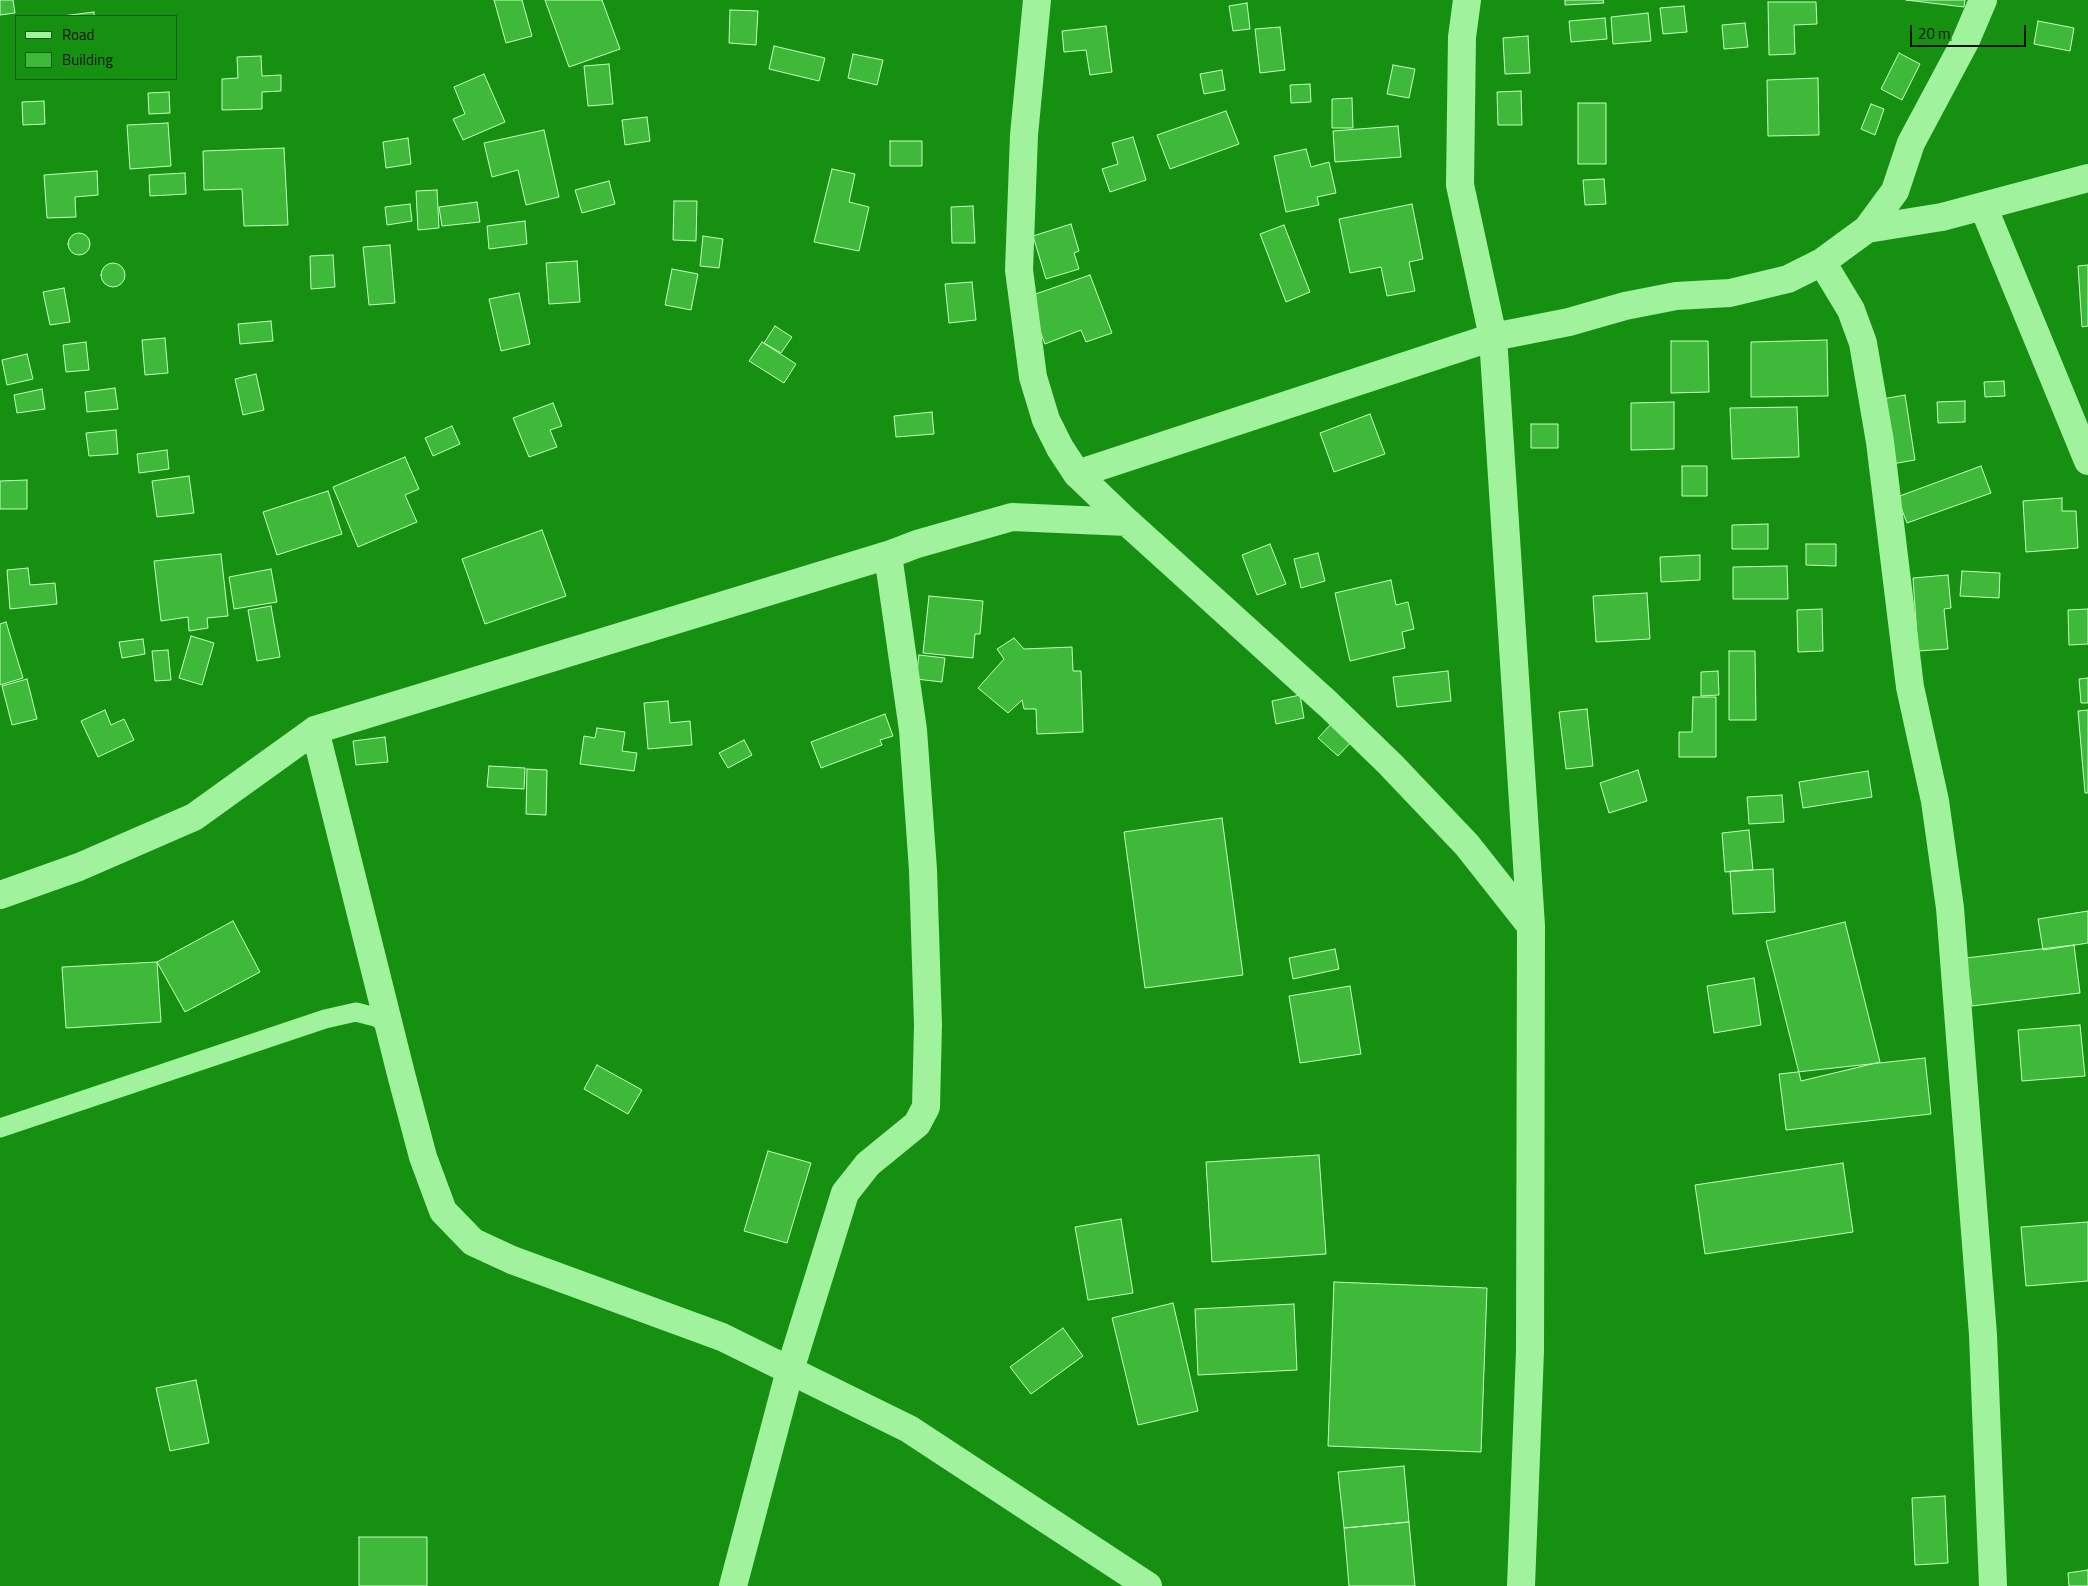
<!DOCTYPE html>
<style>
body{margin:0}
#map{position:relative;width:2088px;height:1586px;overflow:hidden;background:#169011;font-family:"Titillium Web",sans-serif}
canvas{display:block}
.legend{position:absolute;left:15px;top:15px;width:162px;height:65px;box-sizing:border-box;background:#169011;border:1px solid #145d11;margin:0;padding:6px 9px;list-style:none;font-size:15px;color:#111}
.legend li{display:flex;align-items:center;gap:10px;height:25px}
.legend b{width:25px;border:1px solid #145d11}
.scale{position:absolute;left:1910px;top:25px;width:116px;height:22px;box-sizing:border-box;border:2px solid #111;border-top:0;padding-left:6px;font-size:15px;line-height:18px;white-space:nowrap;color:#111;-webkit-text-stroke:4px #169011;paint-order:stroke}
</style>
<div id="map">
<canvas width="2088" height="1586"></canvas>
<ul class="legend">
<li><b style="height:6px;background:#a0f29c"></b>Road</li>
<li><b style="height:14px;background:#3fb939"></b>Building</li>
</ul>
<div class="scale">20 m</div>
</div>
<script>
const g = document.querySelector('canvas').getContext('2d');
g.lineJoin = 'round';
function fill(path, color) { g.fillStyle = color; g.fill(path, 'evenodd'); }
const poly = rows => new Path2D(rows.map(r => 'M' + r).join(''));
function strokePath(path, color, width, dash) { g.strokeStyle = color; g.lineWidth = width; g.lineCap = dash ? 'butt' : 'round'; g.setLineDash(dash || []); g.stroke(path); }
const building = poly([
 [0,0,13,0,15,13,0,15,0,0],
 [494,0,522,0,532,36,506,43,494,0],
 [545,0,602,0,620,49,569,67,545,0],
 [1565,0,1603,0,1604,3,1565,5,1565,0],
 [1906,0,1965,0,1964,7,1906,0],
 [1768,2,1816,2,1817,24,1794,25,1795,54,1769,55,1768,2],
 [1247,3,1250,29,1233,31,1229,6,1247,3],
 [1684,6,1687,32,1663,34,1660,8,1684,6],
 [730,10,758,11,756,45,729,43,730,10],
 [94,12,94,16,62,16,94,12],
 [1648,13,1651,41,1613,44,1611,17,1648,13],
 [1605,18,1607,39,1571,42,1569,21,1605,18],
 [2038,21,2074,28,2070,51,2034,44,2038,21],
 [1745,23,1748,47,1724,49,1722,25,1745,23],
 [1106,26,1112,72,1090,75,1086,50,1064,52,1062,31,1106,26],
 [1280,27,1285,70,1260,73,1255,29,1280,27],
 [1528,36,1530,73,1505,74,1503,38,1528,36],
 [774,46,825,58,819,81,769,69,774,46],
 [1899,53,1920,64,1902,100,1881,89,1899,53],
 [853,54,883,60,877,85,848,78,853,54],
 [261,56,262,76,281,75,281,91,262,92,262,109,222,110,222,79,238,78,237,57,261,56],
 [609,64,613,104,588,106,584,66,609,64],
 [1393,65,1415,69,1409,98,1387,94,1393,65],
 [1222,70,1225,90,1204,94,1200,74,1222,70],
 [484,74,505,122,463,140,453,119,465,114,454,87,484,74],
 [1818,78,1819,135,1768,136,1767,80,1818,78],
 [1310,84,1311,102,1291,103,1290,85,1310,84],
 [1521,91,1522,125,1498,125,1497,92,1521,91],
 [169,92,170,113,149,114,148,93,169,92],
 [1352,98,1353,128,1332,128,1332,99,1352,98],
 [44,101,45,124,23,125,22,102,44,101],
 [1578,103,1606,103,1606,164,1578,164,1578,103],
 [1871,104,1884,109,1875,135,1861,129,1871,104],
 [1226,111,1239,144,1170,169,1157,135,1226,111],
 [647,117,650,141,625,145,622,120,647,117],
 [168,123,171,166,130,169,127,125,168,123],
 [1398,126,1401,157,1335,162,1333,131,1398,126],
 [544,130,559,197,526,205,518,170,492,177,484,143,544,130],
 [1133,137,1146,180,1110,192,1102,169,1118,164,1112,143,1133,137],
 [408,138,411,164,386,168,383,142,408,138],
 [890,141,922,141,922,166,890,166,890,141],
 [284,148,288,225,244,226,242,189,204,190,203,151,284,148],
 [1306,149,1311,167,1329,162,1336,193,1317,197,1319,205,1286,212,1274,156,1306,149],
 [832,169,855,174,849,202,869,207,859,251,814,242,832,169],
 [97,171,98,195,75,197,76,217,47,218,44,175,97,171],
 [185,173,186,194,150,196,149,175,185,173],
 [1604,179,1606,204,1585,205,1583,180,1604,179],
 [609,181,615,204,582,213,575,190,609,181],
 [437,190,439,228,418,230,416,191,437,190],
 [674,201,697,201,696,241,673,240,674,201],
 [477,202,480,222,442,226,439,207,477,202],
 [410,204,412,221,387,225,385,207,410,204],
 [1412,204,1423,259,1409,262,1415,291,1387,296,1381,267,1350,273,1339,219,1412,204],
 [973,206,975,243,952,243,951,207,973,206],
 [525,221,527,244,489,249,487,226,525,221],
 [1071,224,1079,251,1074,253,1079,269,1046,279,1033,236,1071,224],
 [1284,225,1310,292,1286,302,1260,234,1284,225],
 '68 244a11 11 0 1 1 22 0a11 11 0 1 1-22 0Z',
 [703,236,723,239,719,268,700,266,703,236],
 [390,245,395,303,369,305,363,247,390,245],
 [333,255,335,287,311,289,310,256,333,255],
 [577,261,580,302,549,304,546,263,577,261],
 '101 275a12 12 0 1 1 24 0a12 12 0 1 1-24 0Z',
 [2088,265,2088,326,2082,327,2078,266,2088,265],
 [672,269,698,274,691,310,665,305,672,269],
 [1090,275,1112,333,1086,342,1081,330,1045,344,1027,297,1090,275],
 [972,282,976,320,949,323,945,284,972,282],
 [64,288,70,322,50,325,43,292,64,288],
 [519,293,530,344,501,351,489,299,519,293],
 [271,321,273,341,240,344,238,324,271,321],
 [775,326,792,337,781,353,764,343,775,326],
 [165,338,168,373,145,375,142,340,165,338],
 [1827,340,1828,396,1751,397,1751,342,1827,340],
 [1671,341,1708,341,1709,392,1671,393,1671,341],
 [86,342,89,370,66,372,63,345,86,342],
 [762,342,796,364,784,383,749,361,762,342],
 [27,354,33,379,7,385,2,360,27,354],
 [256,374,264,410,243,415,235,379,256,374],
 [2004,381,2005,396,1985,397,1984,382,2004,381],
 [115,388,118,409,87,412,85,392,115,388],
 [42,389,45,409,17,413,14,395,42,389],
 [1905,395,1915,460,1886,465,1877,400,1905,395],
 [1965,401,1965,422,1938,423,1937,402,1965,401],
 [1674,402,1674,449,1631,450,1631,403,1674,402],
 [553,403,562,426,550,430,557,447,529,457,513,418,553,403],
 [1797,407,1799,457,1732,459,1730,408,1797,407],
 [932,412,934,434,896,437,894,416,932,412],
 [1370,414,1385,454,1334,472,1320,433,1370,414],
 [1531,424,1558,424,1558,448,1531,448,1531,424],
 [452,426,460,444,433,456,425,438,452,426],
 [116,430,118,454,89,456,86,433,116,430],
 [167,450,169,469,139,473,137,454,167,450],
 [405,457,419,489,405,495,417,522,358,547,333,487,405,457],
 [1682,466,1707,466,1707,496,1682,496,1682,466],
 [1981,466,1991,493,1907,523,1897,497,1981,466],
 [189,476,194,513,157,517,152,481,189,476],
 [27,480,27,509,0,509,0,481,27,480],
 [328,491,342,534,277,555,263,512,328,491],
 [2062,498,2062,511,2076,511,2078,548,2026,552,2023,501,2062,498],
 [1768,524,1768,549,1732,549,1732,525,1768,524],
 [542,530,566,596,485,624,462,559,542,530],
 [1270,544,1286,584,1257,595,1242,555,1270,544],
 [1806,544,1836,544,1836,566,1806,565,1806,544],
 [1318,553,1325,581,1301,588,1294,559,1318,553],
 [221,554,228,616,207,618,208,628,189,631,188,617,161,621,154,561,221,554],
 [1700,555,1700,580,1661,582,1660,557,1700,555],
 [1787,566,1788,599,1733,599,1733,567,1787,566],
 [28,568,30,585,55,583,57,604,10,609,7,570,28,568],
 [271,569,277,602,234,609,229,577,271,569],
 [1962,571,2000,573,1999,598,1960,596,1962,571],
 [1948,575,1951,608,1944,609,1948,649,1918,651,1913,578,1948,575],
 [1391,580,1396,605,1408,602,1414,629,1402,632,1405,648,1350,661,1335,593,1391,580],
 [1647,593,1650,639,1596,642,1593,596,1647,593],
 [929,596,983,601,980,634,975,634,973,658,923,653,929,596],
 [271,606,280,657,257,661,248,610,271,606],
 [1822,609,1823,651,1798,652,1797,610,1822,609],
 [2088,609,2088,644,2069,645,2068,610,2088,609],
 [6,622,23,678,0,685,0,624,6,622],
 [191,636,214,643,202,685,179,678,191,636],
 [1014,638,1024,649,1072,647,1073,671,1081,671,1083,732,1037,734,1036,709,1024,709,1022,700,1008,713,978,688,1004,659,997,649,1014,638],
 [143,639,145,654,122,658,119,642,143,639],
 [168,650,171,680,155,681,152,651,168,650],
 [1729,651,1755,651,1756,720,1729,720,1729,651],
 [919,655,945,658,942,682,916,679,919,655],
 [1448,671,1451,701,1397,707,1393,677,1448,671],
 [1718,671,1719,695,1701,696,1701,672,1718,671],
 [2088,678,2088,703,2081,703,2079,679,2088,678],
 [27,679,37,719,12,725,2,686,27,679],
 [1300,695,1304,718,1276,724,1272,701,1300,695],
 [1693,697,1716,697,1716,757,1679,757,1679,732,1692,732,1693,697],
 [668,701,670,723,690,721,692,745,648,749,644,703,668,701],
 [1587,709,1593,766,1566,769,1559,712,1587,709],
 [105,710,111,725,124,719,134,740,98,757,81,721,105,710],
 [2088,710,2088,793,2085,793,2078,711,2088,710],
 [885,714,893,736,880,740,882,745,821,768,811,742,885,714],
 [1333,722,1353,740,1338,756,1318,738,1333,722],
 [597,728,625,732,622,751,637,753,634,771,580,764,584,736,595,738,597,728],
 [385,737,388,762,356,765,353,741,385,737],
 [744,740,752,755,728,768,719,753,744,740],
 [489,766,525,768,524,789,487,787,489,766],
 [527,769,547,770,546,815,526,814,527,769],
 [1638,770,1647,801,1609,813,1600,783,1638,770],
 [1868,771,1872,797,1803,808,1799,782,1868,771],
 [1782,795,1784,822,1749,824,1747,797,1782,795],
 [1222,818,1243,975,1145,988,1124,832,1222,818],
 [1749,830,1753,870,1725,872,1722,833,1749,830],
 [1773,869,1775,912,1733,914,1730,871,1773,869],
 [2088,911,2088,943,2043,950,2038,919,2088,911],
 [233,921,260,972,185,1012,157,962,233,921],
 [1845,922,1880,1062,1801,1081,1766,941,1845,922],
 [2074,945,2080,993,1972,1006,1966,958,2074,945],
 [1335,949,1339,969,1293,979,1289,958,1335,949],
 [157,962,161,1022,66,1028,62,967,157,962],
 [1754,978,1761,1025,1714,1033,1707,986,1754,978],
 [1350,986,1361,1054,1300,1063,1289,996,1350,986],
 [2080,1025,2085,1076,2022,1081,2018,1030,2080,1025],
 [1925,1058,1931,1114,1786,1130,1779,1074,1925,1058],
 [597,1065,642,1090,628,1114,584,1089,597,1065],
 [768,1151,811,1163,787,1243,744,1231,768,1151],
 [1319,1155,1326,1254,1212,1262,1206,1162,1319,1155],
 [1843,1163,1853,1232,1705,1254,1695,1185,1843,1163],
 [1121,1219,1133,1293,1088,1300,1075,1227,1121,1219],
 [2088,1222,2088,1281,2026,1286,2021,1227,2088,1222],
 [1334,1282,1487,1288,1481,1452,1328,1446,1334,1282],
 [1173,1303,1198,1411,1138,1425,1112,1318,1173,1303],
 [1294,1304,1297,1370,1198,1375,1195,1309,1294,1304],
 [1063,1328,1083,1356,1031,1394,1010,1367,1063,1328],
 [196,1380,209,1443,170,1451,156,1388,196,1380],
 [1404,1466,1409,1522,1344,1528,1338,1472,1404,1466],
 [1945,1496,1948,1563,1915,1565,1912,1498,1945,1496],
 [1409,1522,1415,1586,1349,1586,1344,1528,1409,1522],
 [359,1537,427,1537,427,1586,359,1586,359,1537],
 [2088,1570,2088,1586,2069,1586,2068,1573,2088,1570]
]);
fill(building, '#3fb939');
strokePath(building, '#c6fdc3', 1);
strokePath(poly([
 [0,1128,325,1019,356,1012,379,1018,390,1032]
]), '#a0f29c', 19);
strokePath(poly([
 [1037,0,1024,135,1019,270,1033,377,1046,420,1060,448,1077,474,1127,522,1329,705,1390,764,1467,845,1531,926],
 [1467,0,1462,37,1460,185,1493,337,1531,926,1530,1351,1521,1586],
 [1983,206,2088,461],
 [1867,229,1895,191,1911,143,1966,40,1983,0],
 [1822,262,1851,310,1863,343,1880,442,1910,687,1935,801,1950,908,1983,1335,1993,1586],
 [1077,474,1493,337,1569,322,1625,306,1676,296,1730,293,1788,279,1822,262,1867,229,1942,217,2088,178],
 [315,730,401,1074,423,1157,443,1211,473,1242,512,1260,722,1337,909,1429,1148,1586],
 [0,895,79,867,194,817,315,730,888,555,917,544,1012,517,1127,522],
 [733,1586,790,1370,845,1193,868,1164,917,1124,926,1107,928,1025,923,870,913,730,888,555]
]), '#a0f29c', 28);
</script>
